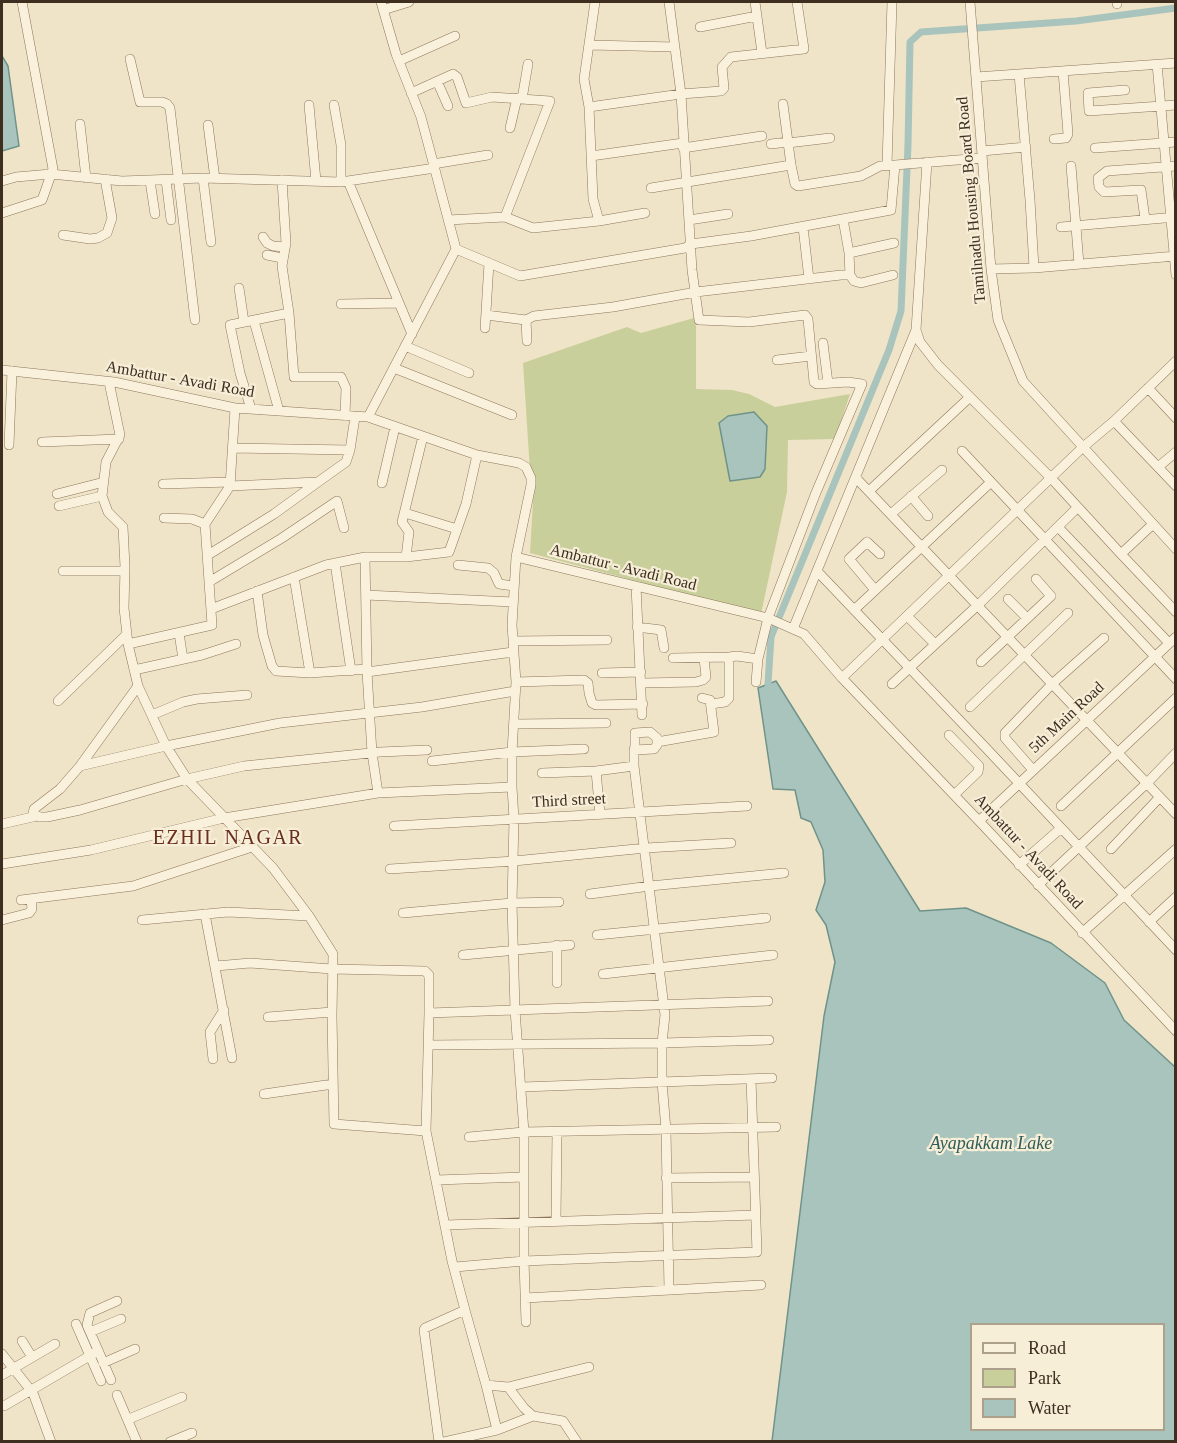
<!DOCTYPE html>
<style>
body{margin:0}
#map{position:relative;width:1177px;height:1443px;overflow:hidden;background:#f0e4c8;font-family:"Times New Roman",serif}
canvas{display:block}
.frame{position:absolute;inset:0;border:3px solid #3d2e20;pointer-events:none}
.legend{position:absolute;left:970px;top:1323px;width:195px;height:108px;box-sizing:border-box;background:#f7eed8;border:2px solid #ada18e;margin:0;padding:8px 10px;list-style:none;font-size:18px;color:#3d2e20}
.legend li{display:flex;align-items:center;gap:12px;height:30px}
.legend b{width:30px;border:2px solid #ada18e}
</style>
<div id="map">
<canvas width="1177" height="1443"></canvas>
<div class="frame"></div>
<ul class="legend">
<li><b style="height:8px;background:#faf1dc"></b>Road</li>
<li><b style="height:16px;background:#c9cf9b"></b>Park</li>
<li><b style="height:16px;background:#a9c4bc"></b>Water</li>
</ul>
</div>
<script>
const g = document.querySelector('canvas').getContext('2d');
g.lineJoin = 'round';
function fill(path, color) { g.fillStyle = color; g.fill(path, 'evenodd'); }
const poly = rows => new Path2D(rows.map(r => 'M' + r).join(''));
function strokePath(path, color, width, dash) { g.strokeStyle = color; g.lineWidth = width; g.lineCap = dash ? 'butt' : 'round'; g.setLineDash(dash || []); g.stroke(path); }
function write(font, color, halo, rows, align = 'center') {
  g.font = font + ' "Times New Roman",serif'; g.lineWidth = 4.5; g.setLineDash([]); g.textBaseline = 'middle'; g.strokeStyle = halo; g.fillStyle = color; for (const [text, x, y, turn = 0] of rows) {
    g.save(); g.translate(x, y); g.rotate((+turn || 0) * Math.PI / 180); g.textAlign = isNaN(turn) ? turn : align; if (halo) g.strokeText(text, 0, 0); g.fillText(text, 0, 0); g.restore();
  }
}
fill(poly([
 [694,318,696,326,696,389,732,390,749,394,775,407,850,394,835,439,788,440,787,492,761,614,530,553,534,484,530,471,523,363,627,327,641,333]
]), '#c9cf9b');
const water = poly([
 [2,56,8,66,19,146,2,151,2,56],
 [754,412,767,426,765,469,760,477,730,481,719,423,728,416,754,412],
 [776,681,920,911,966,908,1051,943,1105,983,1124,1020,1175,1067,1175,1441,772,1441,824,1016,835,962,826,925,816,910,825,882,823,850,811,822,801,818,795,790,773,789,758,688,776,681],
 [972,1324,1164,1324,1164,1430,972,1430,972,1324]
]);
fill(water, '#a9c4bc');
strokePath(water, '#6f938a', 1.5);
strokePath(poly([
 [768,684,771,637,889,350,901,311,908,145,910,42,921,32,1076,21,1176,8]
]), '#a9c4bc', 7);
const minor = poly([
 [669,2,681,94,692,270,699,320,749,322,805,315,808,319,814,382,817,384,848,382,862,384,815,495,768,618,758,659,756,682],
 [755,2,762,53],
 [970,2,991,269,998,320,1023,381,1176,549],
 [1117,2,1117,4],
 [383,10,409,2],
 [700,27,757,16],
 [590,45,675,47],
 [130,59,140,102,162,102,167,104,170,108,195,320],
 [399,61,455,36],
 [1157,64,1176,275],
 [1019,74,1030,200,1034,268],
 [976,77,1176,63],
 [437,81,448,106],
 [1125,90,1088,93,1089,111,1176,105],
 [411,93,453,74,457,77,466,103,492,97,550,101,505,217],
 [522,99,528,64],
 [783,104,791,165,795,184,798,186,861,176,880,166,895,165],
 [309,105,316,181],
 [334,105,341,145,341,182],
 [589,107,681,94,721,91,724,88,722,67,731,57,804,49,797,2],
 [80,124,86,178],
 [208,125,215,179],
 [510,128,517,98],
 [1054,139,1066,138,1068,134,1063,71],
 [788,143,830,138],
 [771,144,788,142],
 [683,148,762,136],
 [1095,148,1176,142],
 [982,151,1026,147],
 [591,156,683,143],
 [927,162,916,330,920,342,938,365,1051,478,1121,554,1153,524],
 [433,164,488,155],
 [887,165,892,2],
 [1071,166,1079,264],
 [203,178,211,242],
 [166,180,171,220],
 [282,180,286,243,282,266,289,313,294,377,341,377,346,388,345,416],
 [2,181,16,177,51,174,122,181,203,178,341,182,435,168],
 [150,181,155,214],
 [348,181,412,334],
 [651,188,791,165],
 [2,213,42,200,53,169,22,2],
 [843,219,849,253],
 [1145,219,1141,190,1104,192,1099,187,1098,178,1107,171,1176,166],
 [448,220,505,217,533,228,599,221,593,199,589,107,584,79,595,2],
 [689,220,728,214],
 [599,221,645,213],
 [803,227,809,279],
 [1061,227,1176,217],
 [63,235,90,239,98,238,107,233,112,218,105,179],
 [263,237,267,243,273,246,285,247],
 [456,249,520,276,685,248,691,244,751,236,891,210,895,165,982,158],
 [267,255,282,258],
 [991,269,1034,268,1176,256],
 [850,275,849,253,894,243],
 [239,288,244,322],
 [341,304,399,303],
 [486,315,526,320,534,316,613,307,696,292,841,275,850,275,854,281,861,283,893,275],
 [526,320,527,341],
 [254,321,279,411],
 [485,328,489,263],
 [823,343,828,383],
 [405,346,469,373],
 [777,360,811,356],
 [394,368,512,415],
 [2,370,114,382,235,408,368,417,477,455,519,463,526,467,531,478,531,485,516,557,768,618,804,634,842,678,979,821,1176,1031],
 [109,382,120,435,106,462,102,496,108,512,123,527,125,567,124,608,128,644,138,686,166,746,187,779,273,868,309,916,333,954,332,1016,334,1124,426,1131,452,1261,465,1310,425,1328,424,1330,439,1442],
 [1148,388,1176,418],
 [235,408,230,486,318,482],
 [251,409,240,373,230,325,289,313],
 [368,417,456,249,421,117,396,54,381,2],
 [1114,421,1176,486],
 [42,442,119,439],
 [9,445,12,371],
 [232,448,350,450,355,417],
 [962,451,1176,679],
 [1158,467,1176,452],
 [856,478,1176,814],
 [382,483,395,427],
 [163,484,230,482],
 [869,491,970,397],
 [57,494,104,482],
 [911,496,928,516],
 [59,506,102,496],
 [405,513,457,529],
 [891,514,942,470],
 [164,518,192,519,205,524],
 [1058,527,1169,643],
 [1121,554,1176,612],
 [208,555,274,514,318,482,346,462,350,450],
 [406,557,409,532,402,522,423,436],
 [516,557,512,625,516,682,512,752,512,787,514,819,512,903,515,1010,524,1132,524,1261,526,1322],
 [335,563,351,671],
 [458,565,488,568,494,573,499,584,514,586],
 [63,571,125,571],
 [817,571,985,747,1176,950],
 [294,577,310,673],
 [209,582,282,538,337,501,344,528],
 [636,586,642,715],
 [875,590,849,559,867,542,880,554],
 [257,591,263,635,272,666,276,671,310,673,367,669],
 [366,595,513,602],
 [1008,599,1027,618],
 [211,609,326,565,365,557,406,557,449,552,466,504,477,455],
 [854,610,990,483],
 [907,616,935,644],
 [637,627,661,630,664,648],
 [793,629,916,330],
 [179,633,183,659],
 [513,641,607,640],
 [128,644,212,625,205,524,230,486],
 [673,658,729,657,737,656,758,659],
 [981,662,1051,596,1036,579],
 [134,670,202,655,236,644],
 [367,672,513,652],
 [602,673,641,672],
 [842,678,1082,448,1114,421,1176,361],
 [516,682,584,680,588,683,589,693,592,703,596,705,643,704],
 [642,683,696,682,703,680,706,677,704,658],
 [892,684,978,605,1077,508],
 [138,686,80,766,60,789,34,809,33,814,40,817,47,817,80,810,187,779,244,766,380,752,427,750],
 [58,701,127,634],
 [711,704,725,702,729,698,729,657],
 [970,707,1068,613],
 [152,715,183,702,197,699,247,695],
 [514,724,606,723],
 [949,735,979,766,978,772,954,795],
 [657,742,714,732,710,700,702,698],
 [634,750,654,749,657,745,657,738,650,732,635,733,635,746,634,750,634,766,665,1015,662,1043,662,1082,666,1130,669,1290],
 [432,761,512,752,584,749],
 [80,766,166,746,280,723,422,707,515,691],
 [1033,770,1005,738,1005,733,1052,684,1104,638],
 [542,773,596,771],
 [378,793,512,787],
 [1061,806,1176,698],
 [600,814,596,771,634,766],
 [979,821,1176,637],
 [2,824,37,816],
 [394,826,747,806],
 [1111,849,1159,798],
 [2,864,91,850,224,818,378,793,372,753,367,672,365,557],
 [1019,865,1060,829],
 [390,869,514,861,646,848,731,843],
 [1038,885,1147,783,1176,753],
 [590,894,650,886,784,873],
 [21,900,133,886,252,847],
 [403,913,512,903,559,902],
 [205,914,232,1058],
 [2,920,29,913,32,909,31,899],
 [142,920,228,912,309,916],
 [1149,922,1176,897],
 [1082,933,1176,849],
 [597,935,766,918],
 [557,945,557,983],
 [463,955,570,945],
 [216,966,250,963,332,969,425,971,429,975,429,1013,426,1131],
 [603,974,773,955],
 [429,1013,768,1001],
 [268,1017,332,1012],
 [428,1045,662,1043,769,1040],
 [213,1059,210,1032,224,1010],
 [522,1087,772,1078],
 [264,1094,333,1084],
 [469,1137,524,1132,776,1127],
 [666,1178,754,1177],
 [436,1180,524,1177],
 [556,1220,557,1132],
 [445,1225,756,1215],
 [455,1267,524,1261,757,1252,751,1079],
 [525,1298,761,1285],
 [465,1310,486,1385,508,1387,524,1408,533,1416,563,1421,577,1442],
 [76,1324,101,1381],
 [90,1332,121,1319],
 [22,1341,32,1357],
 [2,1354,33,1393,51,1442],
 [103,1363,135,1349],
 [2,1375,55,1344],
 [111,1380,87,1325,90,1313,117,1301],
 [508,1387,589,1367],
 [117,1395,137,1442],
 [4,1406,98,1351],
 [129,1419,182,1397],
 [497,1430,533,1416],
 [170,1442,192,1433],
 [444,1442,497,1430,486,1385]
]);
strokePath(minor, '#8d765c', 10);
strokePath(minor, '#faf1dc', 9);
write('16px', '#3d2e20', '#f7eed8', [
 ["Tamilnadu Housing Board Road",972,200,-95],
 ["Ambattur - Avadi Road",180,380,10],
 ["Ambattur - Avadi Road",623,568,14],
 ["5th Main Road",1067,718,-43],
 ["Third street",569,801,-3],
 ["Ambattur - Avadi Road",1028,852,47]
]);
write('italic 18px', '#2f5d5a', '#f7eed8', [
 ["Ayapakkam Lake",991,1144]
]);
g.letterSpacing = '1.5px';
write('20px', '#6b2e1e', '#f7eed8', [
 ["EZHIL NAGAR",228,839]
]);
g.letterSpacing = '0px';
</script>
